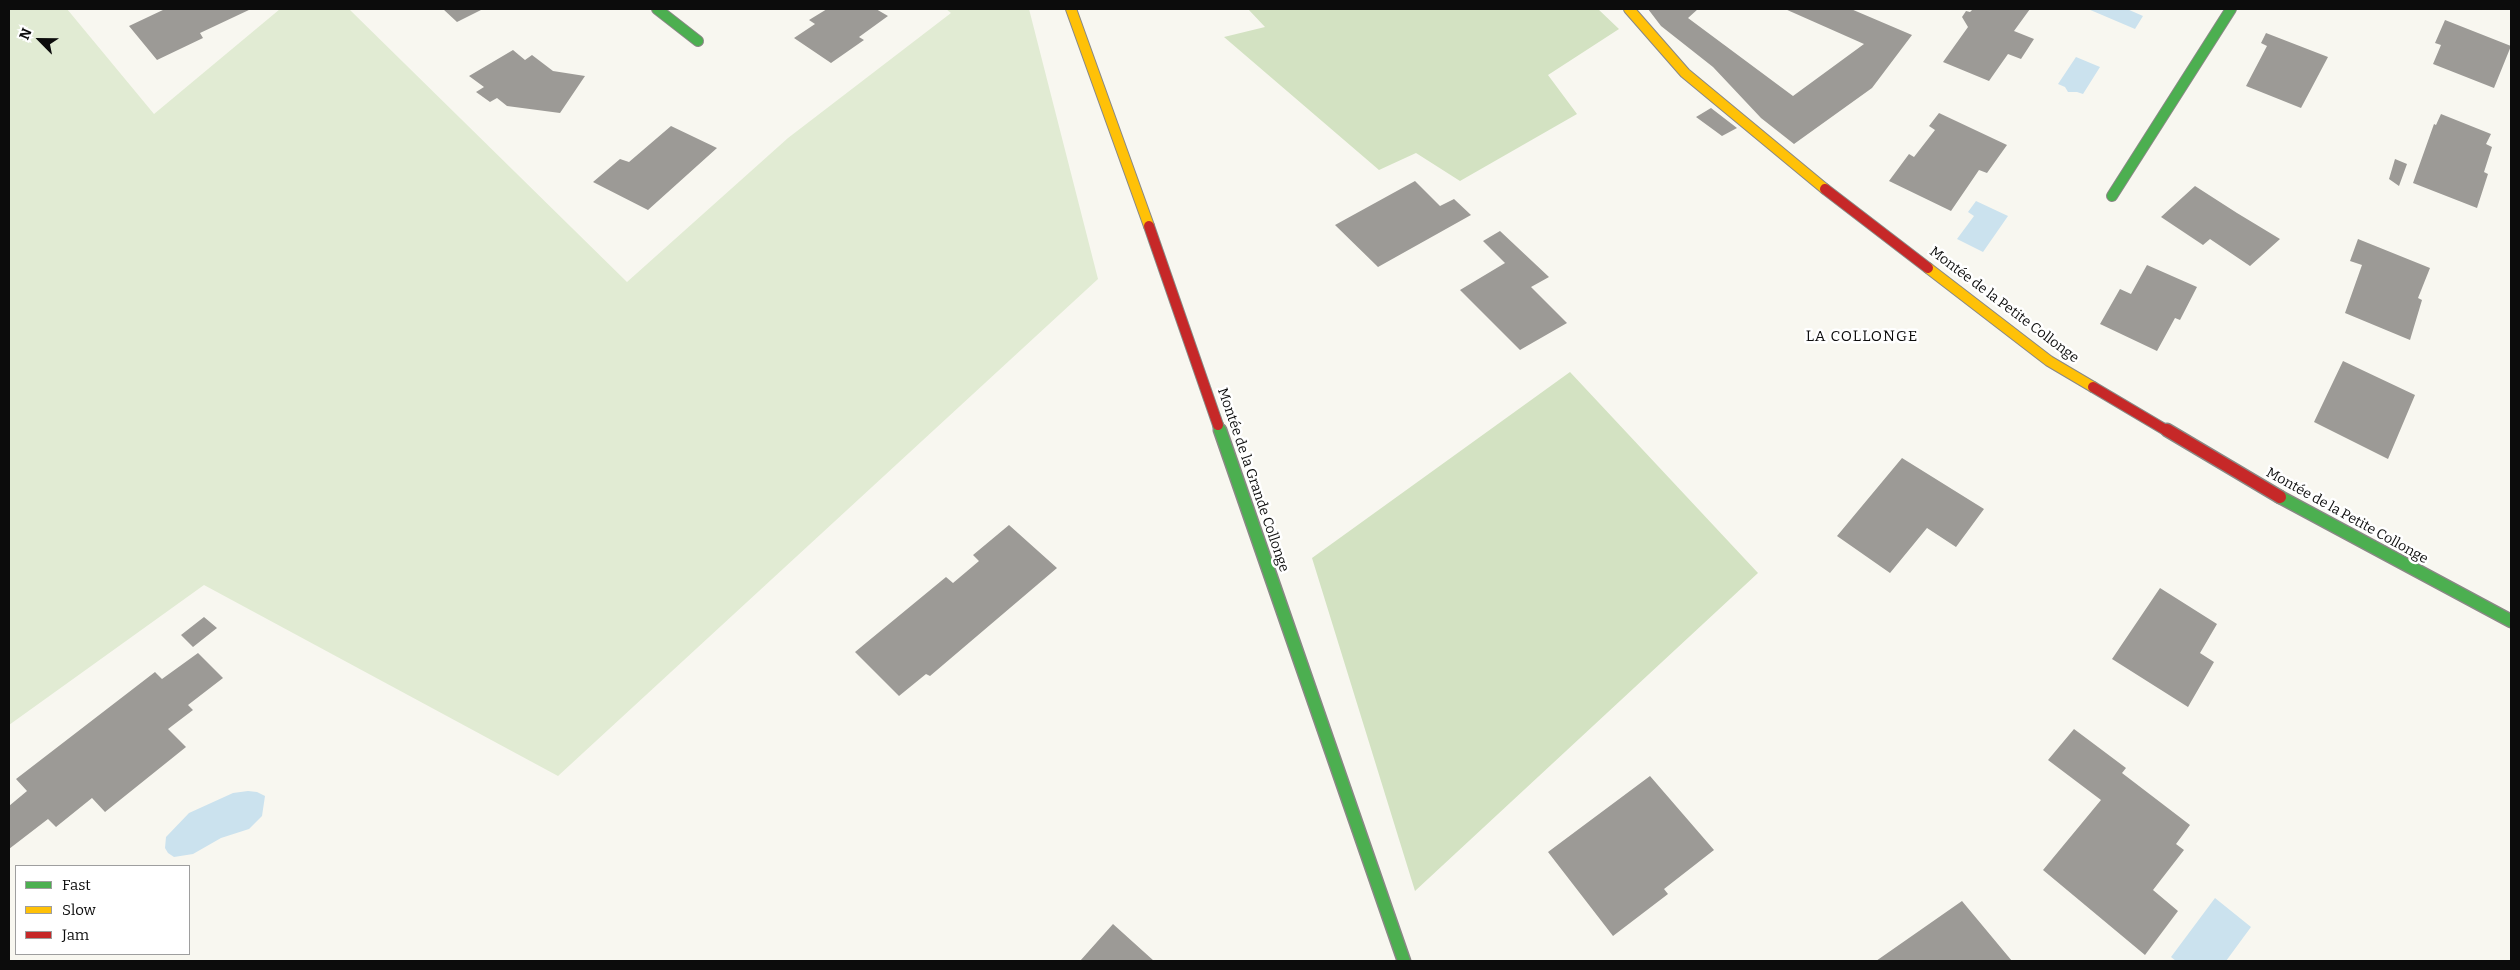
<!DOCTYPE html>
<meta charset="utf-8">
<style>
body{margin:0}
#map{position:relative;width:2520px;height:970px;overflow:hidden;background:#f8f7f0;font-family:Bitter,serif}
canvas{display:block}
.frame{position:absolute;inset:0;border:10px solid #0c0c0c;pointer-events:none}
.legend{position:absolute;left:15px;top:865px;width:175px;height:90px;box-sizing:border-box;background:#fff;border:1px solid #9e9e9e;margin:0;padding:6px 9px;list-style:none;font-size:15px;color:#0c0c0c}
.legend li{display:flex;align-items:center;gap:10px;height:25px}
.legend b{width:25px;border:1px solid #9e9e9e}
.north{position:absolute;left:15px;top:15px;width:50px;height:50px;-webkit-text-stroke:4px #fff;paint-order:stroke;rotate:293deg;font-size:14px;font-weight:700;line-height:20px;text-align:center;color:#0c0c0c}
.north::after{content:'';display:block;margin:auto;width:18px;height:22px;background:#0c0c0c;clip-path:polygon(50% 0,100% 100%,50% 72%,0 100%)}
</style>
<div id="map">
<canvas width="2520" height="970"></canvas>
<div class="frame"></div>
<ul class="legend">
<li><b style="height:6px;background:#4caf50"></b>Fast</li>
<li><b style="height:6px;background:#ffc107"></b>Slow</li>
<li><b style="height:6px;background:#c62828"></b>Jam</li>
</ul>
<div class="north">N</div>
</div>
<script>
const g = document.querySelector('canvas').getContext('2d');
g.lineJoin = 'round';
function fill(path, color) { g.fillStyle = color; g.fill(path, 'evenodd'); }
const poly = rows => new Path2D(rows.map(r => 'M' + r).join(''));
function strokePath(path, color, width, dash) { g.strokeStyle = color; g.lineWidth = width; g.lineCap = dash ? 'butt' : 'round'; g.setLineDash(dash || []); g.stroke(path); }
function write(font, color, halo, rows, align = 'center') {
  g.font = font + ' Bitter,serif'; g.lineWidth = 5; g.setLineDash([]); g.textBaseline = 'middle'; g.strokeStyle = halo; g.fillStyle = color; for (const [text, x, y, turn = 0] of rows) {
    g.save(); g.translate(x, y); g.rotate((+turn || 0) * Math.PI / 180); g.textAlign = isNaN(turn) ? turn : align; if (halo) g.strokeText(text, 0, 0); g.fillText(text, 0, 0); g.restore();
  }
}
fill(poly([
 [9,9,67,9,154,114,280,9,349,9,627,282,788,138,951,13,946,9,1029,9,1098,279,558,776,204,585,9,725]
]), '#e1ebd3');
fill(poly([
 [1248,9,1598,9,1619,29,1548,75,1577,114,1460,181,1416,153,1379,170,1224,37,1265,27],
 [1570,372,1758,573,1415,891,1312,558]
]), '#d3e2c2');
fill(poly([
 [2088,9,2127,9,2143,16,2135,29],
 [2076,57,2100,67,2083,94,2077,92,2068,92,2065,87,2058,84],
 [1976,201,2008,216,1983,252,1957,239,1974,216,1968,212],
 [248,791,257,792,265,796,262,816,249,829,221,838,193,854,174,857,168,853,165,848,166,837,189,813,233,793],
 [2215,898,2251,927,2226,961,2176,961,2171,957]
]), '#cbe2ee');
fill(poly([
 [165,9,251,9,200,33,203,38,157,60,129,26],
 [443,9,483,9,457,22],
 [827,9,876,9,888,16,859,37,864,40,831,63,794,38,815,24,809,20],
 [1648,9,1698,9,1688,18,1793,96,1864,44,1785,9,1851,9,1912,35,1872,88,1794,144,1761,118,1713,67,1661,26],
 [1973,9,2030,9,2014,31,2034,39,2021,59,2008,54,1989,81,1943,62,1968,27,1962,17,1966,11,1970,12],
 [2445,20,2511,46,2494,88,2433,64,2441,45,2435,43],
 [2266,33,2328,57,2301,108,2246,86,2267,46,2261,43],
 [513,50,525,60,532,55,553,71,585,76,560,113,507,106,497,98,490,102,476,92,484,87,469,76],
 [1711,108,1737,128,1722,136,1696,117],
 [1939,113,2007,145,1987,173,1979,170,1951,211,1889,181,1909,154,1914,157,1935,130,1929,126],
 [2441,114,2491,134,2486,144,2492,147,2484,172,2488,174,2477,208,2413,183,2434,124,2436,125],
 [671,126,717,148,648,210,593,182,620,159,629,162],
 [2395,159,2407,164,2399,186,2389,179],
 [1415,181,1440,206,1454,199,1471,215,1378,267,1335,225],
 [2195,186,2237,213,2280,239,2250,266,2210,239,2203,245,2161,217],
 [1500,231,1549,277,1531,287,1567,323,1520,350,1460,290,1505,263,1483,241],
 [2358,239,2430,268,2418,298,2422,300,2410,340,2345,313,2362,265,2350,261],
 [2147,265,2197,287,2180,320,2175,318,2157,351,2100,324,2120,289,2131,294],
 [2343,361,2415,395,2388,459,2314,422],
 [1902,458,1984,509,1956,547,1927,528,1890,573,1837,536],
 [1009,525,1057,568,930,676,926,674,899,696,855,652,946,577,953,583,979,561,973,555],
 [2160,588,2217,624,2200,653,2214,662,2188,707,2112,659],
 [204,617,217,628,193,647,181,635],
 [198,653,223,678,188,705,193,710,168,729,186,747,105,812,92,798,56,827,48,819,9,849,9,806,27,791,16,779,155,672,162,679],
 [2074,729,2126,768,2122,773,2190,825,2176,844,2184,850,2153,890,2178,911,2145,955,2043,870,2101,800,2048,760],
 [1650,776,1714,850,1664,889,1668,894,1613,936,1548,852],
 [1962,901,2012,961,1876,961],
 [1113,924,1154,961,1080,961]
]), '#9c9a96');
const fastFar1 = poly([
 [657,9,698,41],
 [2112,196,2231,9],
 [1218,425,1220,432]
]);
const fast = poly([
 [1220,430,1404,961],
 [2280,497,2511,621]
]);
const slow = poly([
 [1071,9,1149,226],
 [1629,9,1685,73,1825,189],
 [1928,268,2049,361,2093,387]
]);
const jamFar1 = poly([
 [1825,189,1928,268],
 [1149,226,1218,425],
 [2093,387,2169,432]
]);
const jam = poly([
 [2167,430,2280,497]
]);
strokePath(fastFar1, '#898885', 12);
strokePath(fast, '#898885', 15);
strokePath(slow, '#898885', 12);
strokePath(jamFar1, '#898885', 12);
strokePath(jam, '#898885', 15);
strokePath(fastFar1, '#4caf50', 10);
strokePath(fast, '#4caf50', 12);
strokePath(slow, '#ffc107', 10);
strokePath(jamFar1, '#c62828', 10);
strokePath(jam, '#c62828', 12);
write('14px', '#0c0c0c', '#fff', [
 ["Montée de la Petite Collonge",2004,305,37],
 ["Montée de la Grande Collonge",1253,480,71],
 ["Montée de la Petite Collonge",2347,516,29]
]);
g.letterSpacing = '1px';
write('15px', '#0c0c0c', '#fff', [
 ["LA COLLONGE",1862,337]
]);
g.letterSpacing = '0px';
</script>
